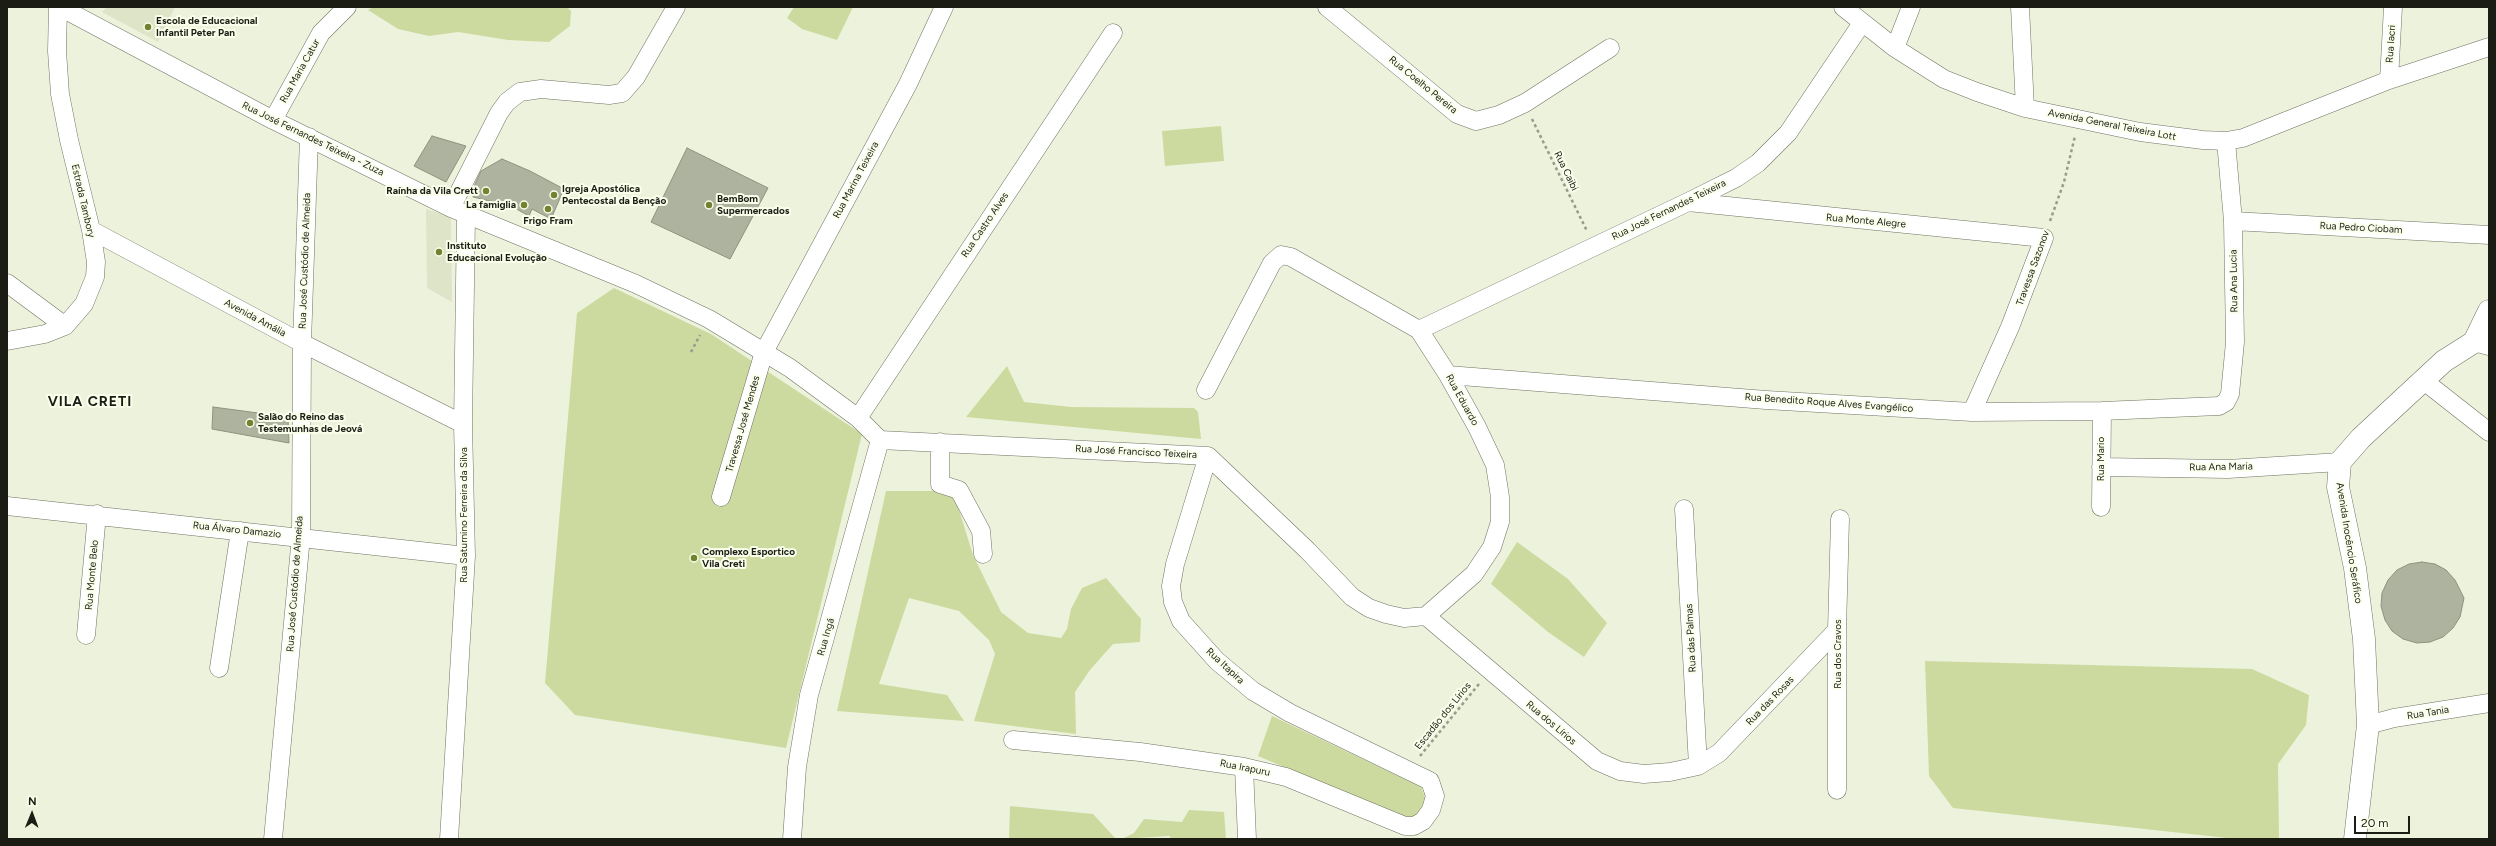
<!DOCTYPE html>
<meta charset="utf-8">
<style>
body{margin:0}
#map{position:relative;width:2496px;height:846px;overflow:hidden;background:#ecf2dc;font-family:Figtree,sans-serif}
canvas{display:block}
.frame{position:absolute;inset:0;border:8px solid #1b1d15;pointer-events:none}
.north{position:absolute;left:12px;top:794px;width:40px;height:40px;-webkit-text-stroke:3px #f9ffea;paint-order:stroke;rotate:1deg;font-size:11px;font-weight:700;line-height:16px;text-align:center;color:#1b1d15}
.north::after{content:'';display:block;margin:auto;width:14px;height:18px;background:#1b1d15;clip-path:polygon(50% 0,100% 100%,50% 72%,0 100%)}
.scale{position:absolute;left:2354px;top:816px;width:56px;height:18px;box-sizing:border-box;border:2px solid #1b1d15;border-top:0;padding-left:5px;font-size:12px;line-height:14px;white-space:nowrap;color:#1b1d15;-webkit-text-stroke:3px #f9ffea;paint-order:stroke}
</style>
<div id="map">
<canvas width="2496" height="846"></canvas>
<div class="frame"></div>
<div class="north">N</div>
<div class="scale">20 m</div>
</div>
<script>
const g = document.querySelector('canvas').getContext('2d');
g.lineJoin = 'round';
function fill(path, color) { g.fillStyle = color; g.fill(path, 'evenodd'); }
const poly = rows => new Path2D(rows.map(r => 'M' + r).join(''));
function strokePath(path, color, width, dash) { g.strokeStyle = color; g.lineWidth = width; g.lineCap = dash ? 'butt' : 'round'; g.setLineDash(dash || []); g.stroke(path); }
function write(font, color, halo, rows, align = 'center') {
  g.font = font + ' Figtree,sans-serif'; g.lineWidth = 4; g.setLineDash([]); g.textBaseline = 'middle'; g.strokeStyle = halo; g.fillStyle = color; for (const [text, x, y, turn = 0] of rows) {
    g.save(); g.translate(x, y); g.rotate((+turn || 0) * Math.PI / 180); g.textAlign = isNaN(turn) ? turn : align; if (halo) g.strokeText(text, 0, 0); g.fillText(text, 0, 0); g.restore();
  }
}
fill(poly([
 [107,7,175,7,158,42,102,12],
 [426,209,451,217,452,302,427,288]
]), '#dde4c8');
fill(poly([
 [373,7,567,7,571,11,570,26,549,42,508,40,458,32,429,36,398,29,368,10],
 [794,7,853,7,837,40,802,29,787,18],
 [1221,126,1224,161,1165,166,1162,131],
 [614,288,711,334,862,434,786,748,575,715,545,683,577,313],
 [1007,366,1024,402,1071,407,1194,408,1198,412,1201,439,966,417],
 [886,491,932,491,954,494,973,555,1001,612,1028,633,1061,638,1067,629,1071,609,1082,588,1106,578,1141,619,1140,642,1113,644,1090,670,1075,692,1076,734,974,721,995,654,989,640,959,611,909,598,879,684,947,695,964,721,837,711],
 [1517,542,1568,579,1607,623,1584,657,1548,632,1491,584],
 [1925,661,2252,669,2309,695,2306,725,2278,764,2279,839,2236,839,1953,808,1929,776],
 [1272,716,1421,787,1426,800,1412,821,1258,756],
 [1010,806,1093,814,1116,839,1009,839],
 [1189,810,1224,812,1226,839,1172,839,1169,836,1122,839,1134,833,1144,819,1182,822]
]), '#cdda9f');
const building = poly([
 [432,136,466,146,446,182,414,166,432,136],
 [687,148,768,188,730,259,651,222,687,148],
 [502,159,530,171,564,189,551,219,532,209,529,216,511,206,473,197,475,184,481,171,502,159],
 [213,407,288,417,289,443,212,429,213,407],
 [2422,562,2435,564,2446,570,2455,580,2464,598,2460,617,2453,628,2443,637,2430,642,2417,643,2403,639,2392,631,2385,620,2381,606,2382,593,2388,580,2397,570,2409,564,2422,562]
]);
fill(building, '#aeb39f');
strokePath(building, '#8d927e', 1);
const minor = poly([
 [60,7,273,120,451,208,636,284,709,319,790,368,858,418,880,440],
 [1327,7,1457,114,1476,121,1499,115,1525,103,1610,48],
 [1843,7,1895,48,1944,79,1977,92,2025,108,2140,132,2203,140,2226,141,2243,138,2389,80,2489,47],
 [2020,7,2025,108],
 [1895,48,1911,7],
 [2389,80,2393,7],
 [273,120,321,33,347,7],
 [1688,202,2044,238,2010,327,1972,412],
 [451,208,499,113,507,102,520,92,541,89,609,95,622,93,636,77,676,7],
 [2233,221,2489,235],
 [91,230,302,343,463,424],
 [7,283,65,326],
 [1419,330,1688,202,1736,178,1758,163,1788,133,1862,23],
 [7,341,45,334,65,326,84,304,95,277,96,262,91,230,69,140,60,94,57,51,58,7],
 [2474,342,2489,346],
 [1448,375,1766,400,1972,412,2102,411,2219,406,2226,402,2230,394,2235,342,2233,221,2226,141],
 [2424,381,2489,432],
 [1206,390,1272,263,1281,255,1291,257,1419,330,1448,375,1477,427,1495,465,1500,497,1500,522,1492,547,1474,574,1426,616],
 [858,418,1113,33],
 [880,440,1208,456,1307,550,1352,597,1369,608,1386,614,1404,618,1426,616],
 [940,442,940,484,959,490,981,531,983,554],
 [2101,467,2228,469,2340,462],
 [721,497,764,352,908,84,944,7],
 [7,506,466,556],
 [2101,507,2102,411],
 [1684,509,1698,766],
 [1426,616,1597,761,1620,771,1644,774,1670,772,1698,766,1719,753,1837,630],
 [86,635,97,514],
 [219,668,240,531],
 [2368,725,2394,718,2489,703],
 [1013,740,1140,752,1244,767,1286,777,1405,826,1414,826,1423,821,1431,810,1435,796,1430,781,1290,713,1253,691,1217,661,1181,621,1173,602,1171,586,1175,564,1208,456],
 [1244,767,1247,839],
 [1837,790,1837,630,1840,519],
 [273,839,301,536,302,343,309,137],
 [449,839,466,556,463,424,466,215],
 [792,839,797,767,809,695,880,440]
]);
const major = poly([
 [2355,839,2368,725,2364,639,2355,568,2338,487,2340,462,2361,438,2444,361,2474,342,2489,311]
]);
strokePath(minor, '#6f7361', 19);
strokePath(major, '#6f7361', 23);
strokePath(poly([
 [1532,119,1587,231],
 [2050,221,2064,182,2075,136],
 [691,352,700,335],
 [1420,756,1479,684]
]), '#979b8b', 2.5, [3, 3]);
strokePath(minor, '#fff', 18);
strokePath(major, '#fff', 22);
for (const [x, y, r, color] of [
 [148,27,4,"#738230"],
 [486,191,4,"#738230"],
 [554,195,4,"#738230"],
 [524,205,4,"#738230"],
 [709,205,4,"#738230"],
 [548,209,4,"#738230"],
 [439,252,4,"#738230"],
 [250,423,4,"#738230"],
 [694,558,4,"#738230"]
]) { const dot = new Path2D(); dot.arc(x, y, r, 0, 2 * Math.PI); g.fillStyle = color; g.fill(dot); strokePath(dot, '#f9ffea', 1.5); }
write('bold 10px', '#1b1d15', '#f9ffea', [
 ["Escola de Educacional",156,21],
 ["Infantil Peter Pan",156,33],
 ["Igreja Apostólica",562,189],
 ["Pentecostal da Benção",562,201],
 ["Raínha da Vila Crett",478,191,"right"],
 ["BemBom",717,199],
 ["Supermercados",717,211],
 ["La famiglia",516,205,"right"],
 ["Frigo Fram",548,221,"center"],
 ["Instituto",447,246],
 ["Educacional Evolução",447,258],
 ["Salão do Reino das",258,417],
 ["Testemunhas de Jeová",258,429],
 ["Complexo Esportico",702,552],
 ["Vila Creti",702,564]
], 'left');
write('10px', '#1b1d15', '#f9ffea', [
 ["Rua Iacri",2391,44,-86],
 ["Rua Maria Catur",300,71,-61],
 ["Rua Coelho Pereira",1423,85,39],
 ["Avenida General Teixeira Lott",2112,125,11],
 ["Rua José Fernandes Teixeira - Zuza",313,139,26],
 ["Rua Caibi",1566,171,64],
 ["Rua Marina Teixeira",856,180,-62],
 ["Estrada Tambory",83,201,77],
 ["Rua José Fernandes Teixeira",1669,210,-26],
 ["Rua Monte Alegre",1866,221,5],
 ["Rua Castro Alves",985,225,-56],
 ["Rua Pedro Ciobam",2361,228,3],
 ["Rua José Custódio de Almeida",305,261,-88],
 ["Travessa Sazonov",2033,268,-70],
 ["Rua Ana Lucia",2234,281,-91],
 ["Avenida Amália",255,318,28],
 ["Rua Eduardo",1462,400,61],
 ["Rua Benedito Roque Alves Evangélico",1829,403,4],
 ["Travessa José Mendes",743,424,-74],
 ["Rua José Francisco Teixeira",1136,452,3],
 ["Rua Mario",2101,459,-90],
 ["Rua Ana Maria",2221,467,-1],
 ["Rua Saturnino Ferreira da Silva",464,515,-90],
 ["Rua Álvaro Damazio",237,530,6],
 ["Avenida Inocêncio Seráfico",2349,543,81],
 ["Rua Monte Belo",92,575,-85],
 ["Rua José Custódio de Almeida",295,584,-86],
 ["Rua Ingá",826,637,-74],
 ["Rua das Palmas",1691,638,-93],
 ["Rua dos Cravos",1838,654,-90],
 ["Rua Itapira",1225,666,43],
 ["Rua das Rosas",1770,701,-46],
 ["Rua Tania",2428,713,-9],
 ["Escadão dos Lírios",1443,716,-51],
 ["Rua dos Lírios",1551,723,40],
 ["Rua Irapuru",1245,768,11]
]);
g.letterSpacing = '1px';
write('bold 14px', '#1b1d15', '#f9ffea', [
 ["VILA CRETI",90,402]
]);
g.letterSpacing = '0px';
</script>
